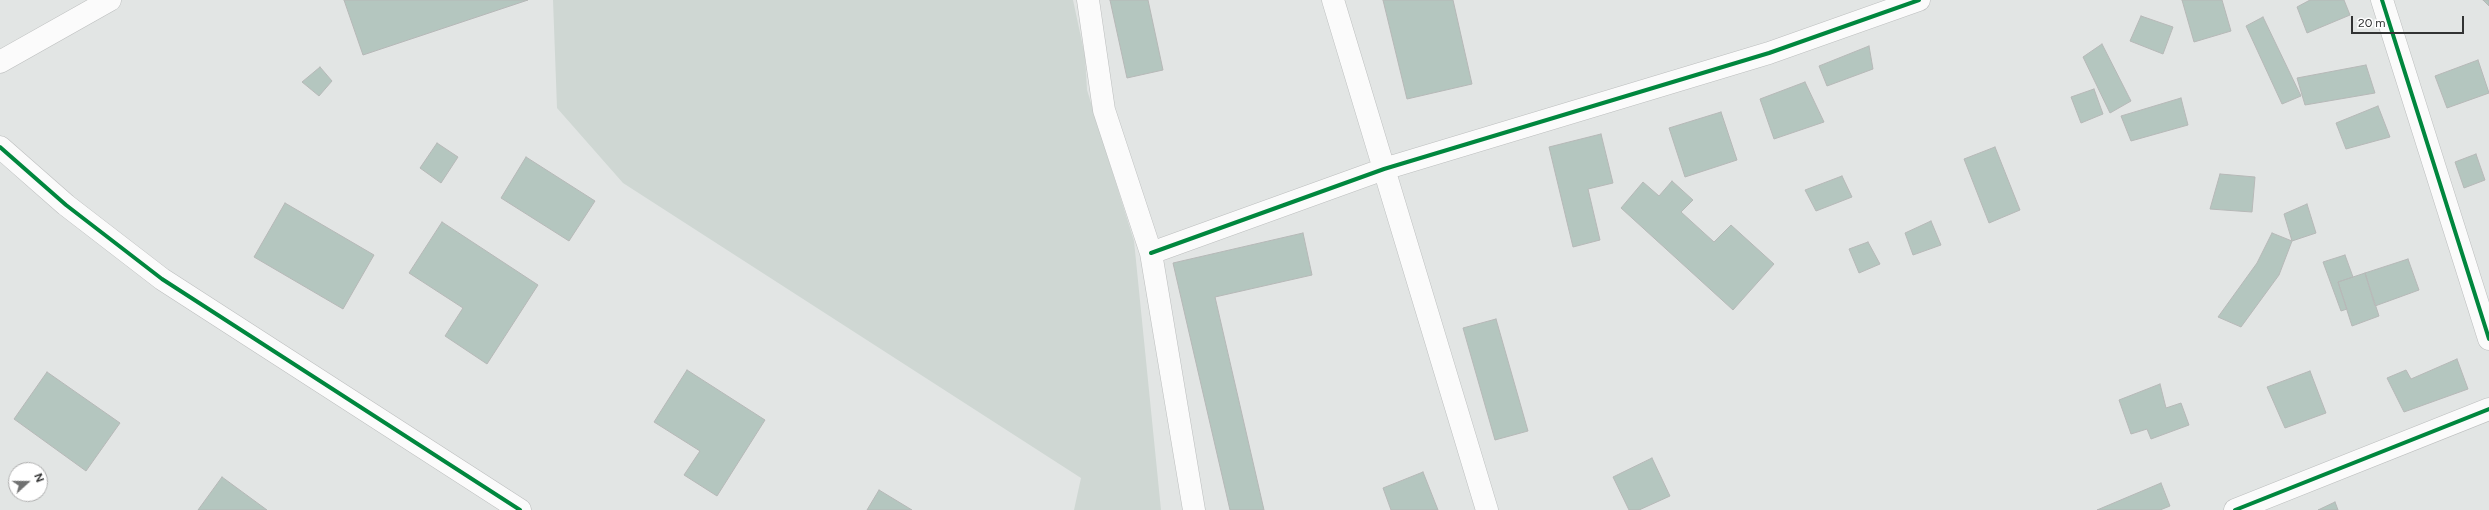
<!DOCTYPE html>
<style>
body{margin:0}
#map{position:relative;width:2489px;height:510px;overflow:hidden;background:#e2e5e4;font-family:Figtree,sans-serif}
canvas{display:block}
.north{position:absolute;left:8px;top:462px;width:40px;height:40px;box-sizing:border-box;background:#fff;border:1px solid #adadad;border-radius:50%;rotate:69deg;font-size:11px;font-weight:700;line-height:16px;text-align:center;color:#323333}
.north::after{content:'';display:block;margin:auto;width:14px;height:18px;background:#707171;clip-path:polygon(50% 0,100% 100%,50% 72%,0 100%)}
.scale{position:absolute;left:2351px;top:16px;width:113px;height:18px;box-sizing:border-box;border:2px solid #323333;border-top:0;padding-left:5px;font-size:12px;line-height:14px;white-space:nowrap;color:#323333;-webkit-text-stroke:3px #fff;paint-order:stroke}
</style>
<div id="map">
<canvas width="2489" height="510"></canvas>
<div class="north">N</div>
<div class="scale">20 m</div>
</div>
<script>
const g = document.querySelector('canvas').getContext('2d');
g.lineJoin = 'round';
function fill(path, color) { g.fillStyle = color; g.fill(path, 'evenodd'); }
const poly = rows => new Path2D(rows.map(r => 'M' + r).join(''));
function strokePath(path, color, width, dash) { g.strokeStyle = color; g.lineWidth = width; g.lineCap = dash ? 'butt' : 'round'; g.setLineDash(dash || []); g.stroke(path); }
fill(poly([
 [553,0,1073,0,1085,56,1087,90,1134,241,1161,510,1074,510,1081,478,623,183,557,108]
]), '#cfd7d3');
const building = poly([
 [344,0,528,0,363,55,344,0],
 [1110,0,1148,0,1163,70,1127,78,1110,0],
 [1383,0,1453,0,1472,84,1407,99,1383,0],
 [2182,0,2222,0,2231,31,2194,42,2182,0],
 [2310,0,2344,0,2350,15,2307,33,2297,7,2310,0],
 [2483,0,2489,0,2489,6,2483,0],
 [2141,16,2173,27,2163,54,2130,41,2141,16],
 [2263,17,2301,96,2282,104,2246,26,2263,17],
 [2102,44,2131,101,2110,113,2083,57,2102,44],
 [1869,46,1873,69,1827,86,1819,66,1869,46],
 [2478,60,2489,93,2447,108,2435,76,2478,60],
 [2366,65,2375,93,2305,105,2297,78,2366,65],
 [320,67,332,81,319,96,302,82,320,67],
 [1805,82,1824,122,1774,139,1760,99,1805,82],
 [2094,89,2103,114,2081,123,2071,97,2094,89],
 [2181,98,2188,125,2131,141,2121,116,2181,98],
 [2378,106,2390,137,2346,149,2336,123,2378,106],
 [1721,112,1737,160,1685,177,1669,128,1721,112],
 [1601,134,1613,183,1588,189,1600,240,1573,247,1549,147,1601,134],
 [437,143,458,157,441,183,420,168,437,143],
 [1995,147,2020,210,1989,223,1964,159,1995,147],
 [2476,154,2485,180,2464,188,2455,162,2476,154],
 [526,157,595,201,569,241,501,198,526,157],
 [2220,174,2255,177,2252,212,2210,209,2220,174],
 [1842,176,1852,197,1816,211,1805,190,1842,176],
 [1672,181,1693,200,1681,212,1714,242,1731,225,1774,264,1733,310,1621,208,1643,182,1659,196,1672,181],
 [285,203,374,255,343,309,254,257,285,203],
 [2307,204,2316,233,2292,241,2284,214,2307,204],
 [1931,221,1941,245,1913,255,1905,233,1931,221],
 [442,222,538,285,487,364,445,336,463,308,409,273,442,222],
 [1303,233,1312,275,1215,297,1264,510,1230,510,1173,263,1303,233],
 [2272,233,2292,241,2279,275,2241,327,2218,317,2257,263,2272,233],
 [1868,242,1880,264,1859,273,1849,249,1868,242],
 [2345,255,2353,277,2338,282,2347,309,2341,311,2323,262,2345,255],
 [2408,259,2419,290,2375,306,2365,273,2408,259],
 [2365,273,2379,316,2352,326,2338,282,2365,273],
 [1496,319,1528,431,1495,440,1463,328,1496,319],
 [2457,359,2468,389,2404,412,2387,378,2406,370,2411,379,2457,359],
 [687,370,765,420,717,496,684,475,700,451,654,422,687,370],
 [2310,371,2326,413,2285,428,2267,387,2310,371],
 [47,372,120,423,86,471,14,419,47,372],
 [2160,384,2166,408,2181,403,2189,425,2151,439,2147,429,2131,434,2119,400,2160,384],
 [1652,458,1670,496,1639,510,1629,510,1613,477,1652,458],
 [1423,472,1438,510,1391,510,1383,488,1423,472],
 [222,477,267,510,198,510,222,477],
 [2161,483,2170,506,2160,510,2097,510,2161,483],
 [879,490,912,510,867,510,879,490],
 [2335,502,2338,510,2318,510,2335,502]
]);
fill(building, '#b4c6bf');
strokePath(building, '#b6b8b7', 1);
const minor = poly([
 [1088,0,1104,110,1151,253,1194,510],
 [1333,0,1487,510],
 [2382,0,2489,339],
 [0,62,110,0],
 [0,147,66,205,162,279,520,510],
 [1151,253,1384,169,1769,53,1919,0],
 [2235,510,2489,409]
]);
strokePath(minor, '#bcbebe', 23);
strokePath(minor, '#fbfbfb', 22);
strokePath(poly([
 [2382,0,2489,339],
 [0,147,66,205,162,279,520,510],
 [1151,253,1384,169,1769,53,1919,0],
 [2235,510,2489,409]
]), '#00873e', 4);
</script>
